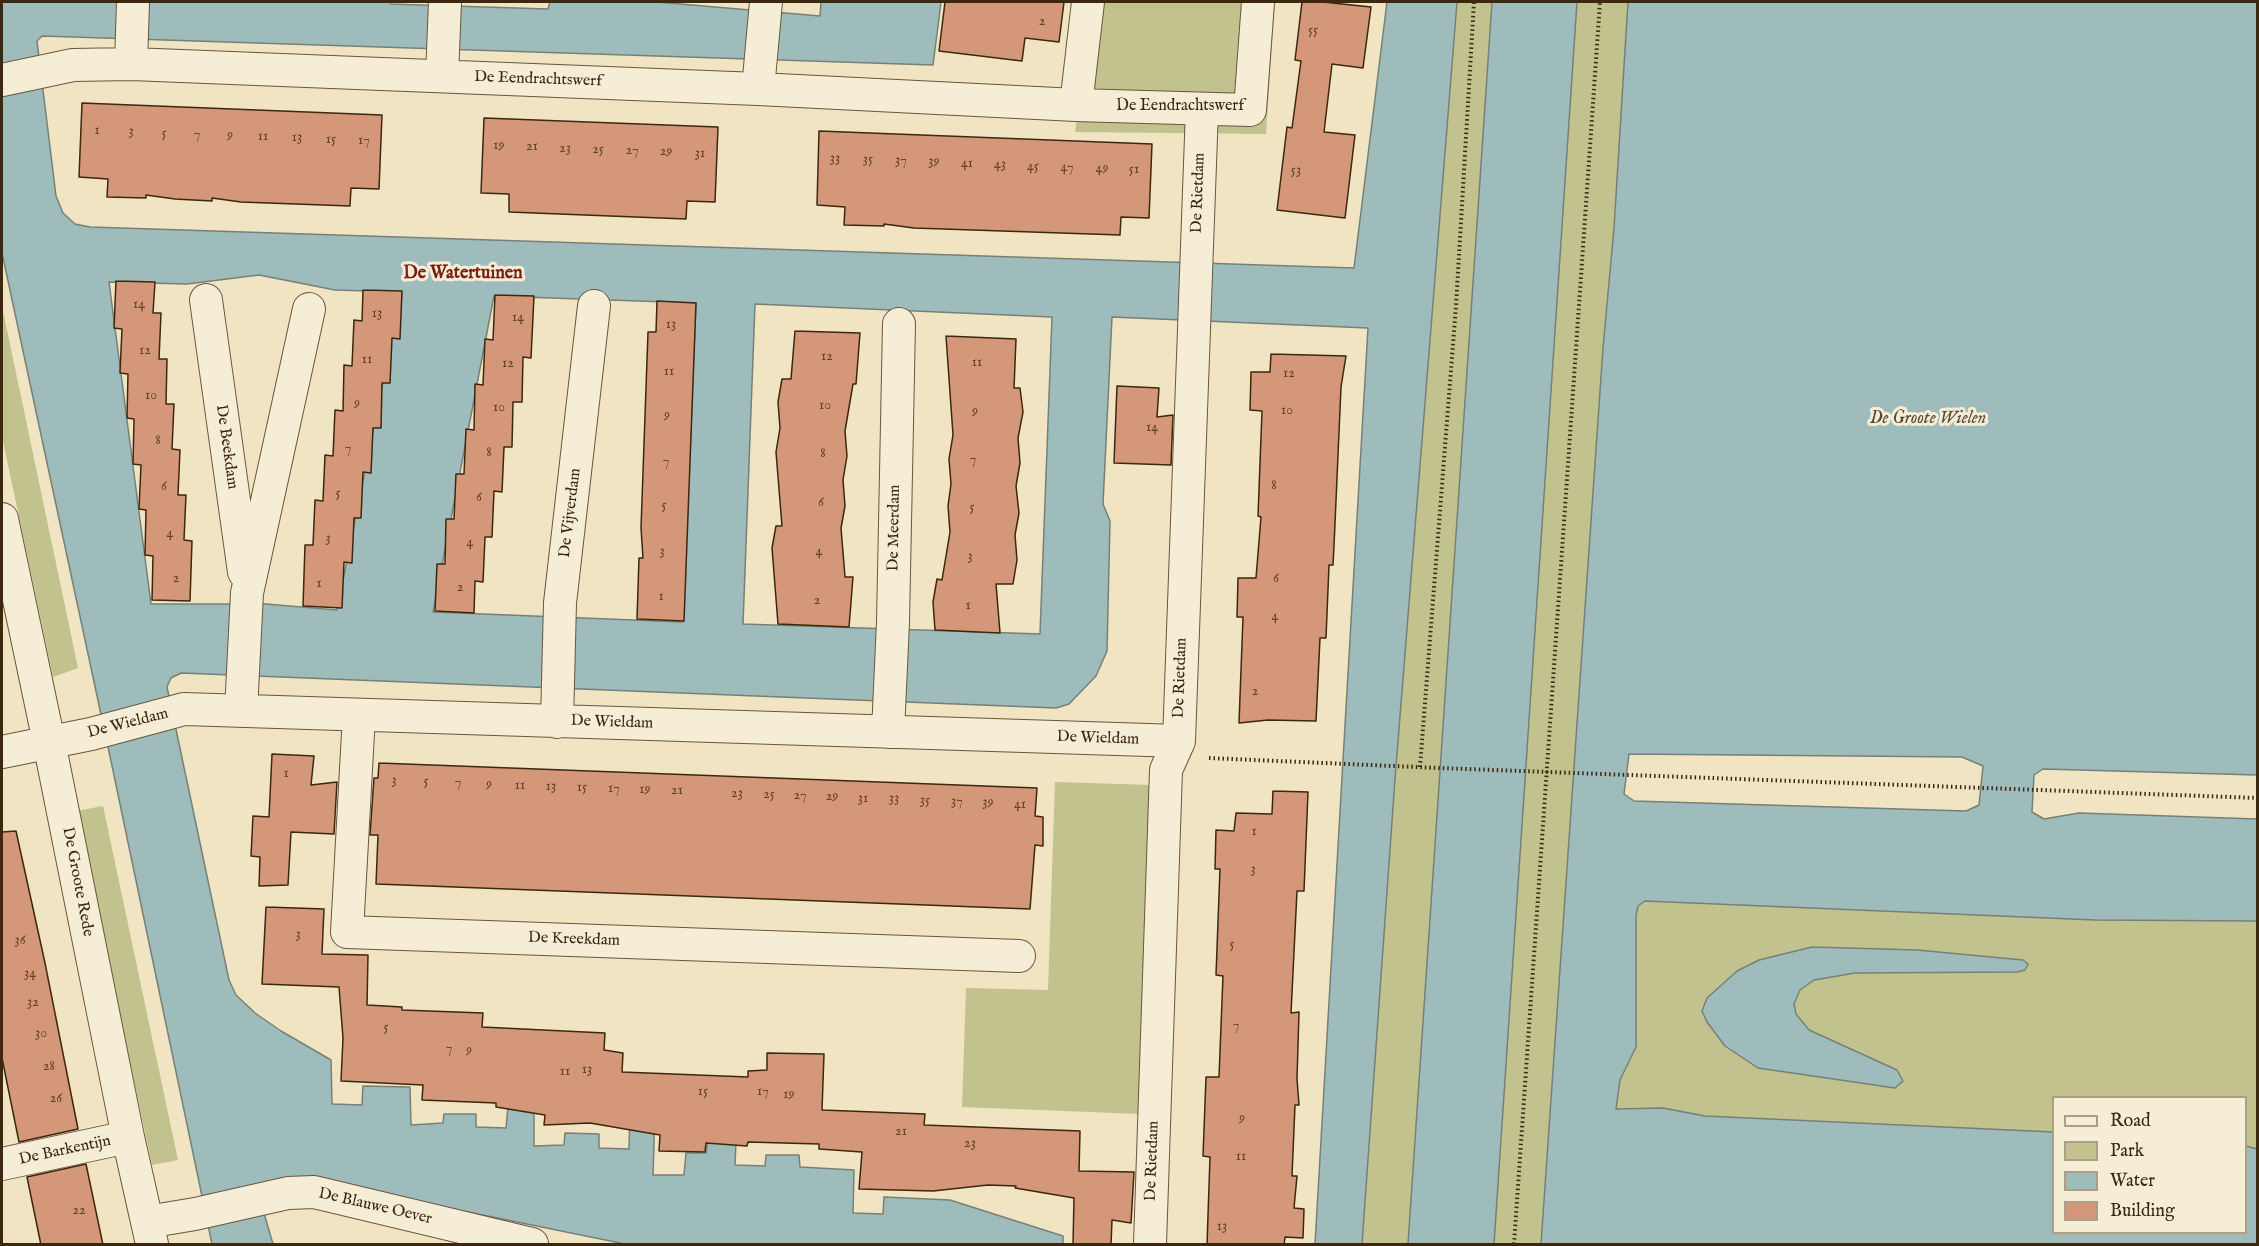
<!DOCTYPE html>
<style>
body{margin:0}
#map{position:relative;width:2259px;height:1246px;overflow:hidden;background:#f1e4c2;font-family:"IM FELL English",serif}
canvas{display:block}
.frame{position:absolute;inset:0;border:3px solid #3c270f;pointer-events:none}
.legend{position:absolute;left:2052px;top:1096px;width:195px;height:138px;box-sizing:border-box;background:#f6edd7;border:2px solid #ac9e87;margin:0;padding:8px 10px;list-style:none;font-size:18px;color:#3c270f}
.legend li{display:flex;align-items:center;gap:12px;height:30px}
.legend b{width:30px;border:2px solid #ac9e87}
</style>
<div id="map">
<canvas width="2259" height="1246"></canvas>
<div class="frame"></div>
<ul class="legend">
<li><b style="height:8px;background:#f6edd7"></b>Road</li>
<li><b style="height:16px;background:#c1c28e"></b>Park</li>
<li><b style="height:16px;background:#9ebcbc"></b>Water</li>
<li><b style="height:16px;background:#d4977a"></b>Building</li>
</ul>
</div>
<script>
const g = document.querySelector('canvas').getContext('2d');
g.lineJoin = 'round';
function fill(path, color) { g.fillStyle = color; g.fill(path, 'evenodd'); }
const poly = rows => new Path2D(rows.map(r => 'M' + r).join(''));
function strokePath(path, color, width, dash) { g.strokeStyle = color; g.lineWidth = width; g.lineCap = dash ? 'butt' : 'round'; g.setLineDash(dash || []); g.stroke(path); }
function write(font, color, halo, rows, align = 'center') {
  g.font = font + ' "IM FELL English",serif'; g.lineWidth = 6; g.setLineDash([]); g.textBaseline = 'middle'; g.strokeStyle = halo; g.fillStyle = color; for (const [text, x, y, turn = 0] of rows) {
    g.save(); g.translate(x, y); g.rotate((+turn || 0) * Math.PI / 180); g.textAlign = isNaN(turn) ? turn : align; if (halo) g.strokeText(text, 0, 0); g.fillText(text, 0, 0); g.restore();
  }
}
fill(poly([
 [1093,2,1275,2,1266,134,1075,132],
 [1457,2,1492,2,1413,1183,1408,1244,1362,1244,1395,779],
 [1577,2,1628,2,1614,228,1603,348,1541,1244,1494,1244],
 [2,306,78,668,53,677,2,437],
 [1055,782,1152,785,1140,1114,962,1107,966,988,1048,990],
 [103,806,178,1160,152,1165,76,811],
 [1645,901,2095,920,2257,921,2257,1149,2246,1146,2246,1098,2054,1098,2053,1132,1705,1116,1663,1108,1616,1109,1620,1080,1636,1047,1636,916,1638,906],
 [1812,947,1917,950,2023,960,2025,970,1856,973,1814,980,1800,990,1794,1004,1796,1014,1809,1030,1897,1070,1725,1046,1707,1022,1702,1011,1707,998,1737,971,1759,960]
]), '#c1c28e');
const water = poly([
 [2,2,390,2,390,4,548,9,550,2,657,2,820,16,821,2,941,2,933,65,42,36,37,41,56,196,63,213,75,224,90,227,1354,268,1387,2,1457,2,1395,779,1362,1244,1315,1244,1368,328,1112,317,1103,504,1110,521,1107,651,1096,676,1069,704,1056,708,181,673,171,678,167,687,229,980,236,995,255,1013,281,1031,331,1060,332,1104,362,1105,363,1086,410,1087,411,1125,443,1123,444,1114,476,1114,476,1127,506,1128,508,1107,534,1109,534,1146,564,1145,565,1133,599,1134,599,1148,629,1149,630,1111,655,1111,653,1175,684,1175,686,1153,706,1153,708,1140,736,1142,735,1165,765,1166,766,1155,799,1155,800,1167,854,1170,853,1213,883,1214,884,1197,950,1200,1063,1236,1063,1244,625,1244,306,1179,256,1186,273,1244,212,1244,111,761,2,253,2,2],
 [259,275,335,290,401,292,337,610,266,604,151,604,109,282,187,284,259,275],
 [494,296,696,303,683,622,433,612,494,296],
 [755,304,1052,317,1040,634,743,624,755,304],
 [1492,2,1577,2,1494,1244,1408,1244,1492,2],
 [1628,2,2257,2,2257,775,2043,769,2034,775,2032,812,2044,819,2079,813,2257,819,2257,921,2095,920,1645,901,1638,906,1636,916,1636,1047,1620,1080,1616,1109,1663,1108,1705,1116,2053,1132,2054,1232,2246,1232,2246,1146,2257,1149,2257,1244,1541,1244,1603,348,1614,228,1628,2],
 [1629,754,1962,757,1983,766,1979,805,1966,811,1634,801,1624,794,1629,754],
 [1812,947,1917,950,2023,960,2028,964,2025,970,2017,972,1855,973,1814,980,1800,990,1794,1004,1796,1014,1809,1030,1897,1070,1903,1081,1895,1088,1758,1068,1725,1046,1707,1022,1702,1011,1707,998,1737,971,1759,960,1812,947]
]);
fill(water, '#9ebcbc');
strokePath(water, '#778077', 1.5);
const building = poly([
 [945,2,1064,2,1059,42,1025,38,1022,61,939,51,945,2],
 [1302,2,1323,2,1371,7,1363,68,1332,64,1324,132,1355,135,1345,218,1277,210,1287,127,1292,128,1301,61,1295,60,1302,2],
 [82,103,382,115,379,189,351,188,350,206,241,202,212,198,212,201,175,199,146,195,146,198,107,197,108,179,79,177,82,103],
 [484,118,718,127,715,202,687,201,686,219,509,212,509,194,481,193,484,118],
 [819,131,1152,144,1149,218,1121,217,1120,235,914,228,884,224,884,226,844,225,845,207,817,205,819,131],
 [116,281,155,282,153,313,161,313,159,359,167,359,166,404,174,404,172,449,180,450,178,495,186,495,184,540,192,541,190,601,152,600,153,556,145,555,146,510,139,509,141,465,133,464,134,419,127,418,128,374,120,373,122,329,114,328,116,281],
 [363,290,402,291,400,339,392,338,390,383,382,383,381,428,373,428,371,473,363,472,361,518,354,518,352,563,344,562,342,608,303,606,305,545,313,545,315,500,323,501,325,455,333,456,335,410,343,411,344,365,352,366,354,320,362,321,363,290],
 [495,295,534,296,531,358,523,357,522,402,513,402,512,447,504,447,502,492,494,491,492,537,485,537,483,582,475,581,474,613,435,611,437,564,445,564,446,519,454,519,456,474,464,474,466,429,474,430,475,384,483,385,485,339,493,340,495,295],
 [657,301,696,303,684,621,637,619,639,558,643,558,641,528,648,332,656,332,657,301],
 [795,331,860,333,856,384,853,384,845,431,847,456,843,480,845,506,841,528,845,577,853,577,849,627,778,624,772,548,776,526,782,526,776,452,780,428,778,402,782,379,791,379,795,331],
 [946,336,1016,339,1014,388,1020,388,1023,412,1018,438,1020,463,1016,486,1019,513,1015,535,1017,560,1013,584,996,584,1000,633,935,630,933,602,937,579,942,580,950,532,948,506,951,484,949,459,953,435,946,336],
 [1271,354,1346,356,1341,387,1334,546,1333,565,1329,565,1326,638,1320,638,1316,721,1268,720,1239,723,1243,617,1237,617,1238,578,1256,578,1261,517,1258,516,1262,411,1250,410,1251,372,1270,372,1271,354],
 [1117,386,1159,388,1157,417,1173,415,1171,465,1114,463,1117,386],
 [272,754,314,756,311,785,337,782,334,834,291,832,288,885,259,886,260,857,251,856,253,816,269,817,272,754],
 [379,763,1037,788,1035,816,1043,817,1043,846,1035,845,1030,909,376,884,378,835,370,835,374,778,378,778,379,763],
 [1273,791,1308,792,1304,891,1297,891,1291,1013,1299,1012,1297,1079,1299,1105,1295,1105,1292,1176,1297,1176,1294,1208,1304,1209,1303,1238,1285,1237,1284,1245,1207,1245,1210,1157,1203,1156,1206,1077,1219,1077,1223,976,1216,975,1220,869,1215,869,1216,830,1234,831,1236,813,1272,814,1273,791],
 [16,831,45,963,78,1129,19,1142,2,1058,2,832,16,831],
 [266,907,324,909,322,954,368,955,367,1005,402,1007,402,1010,483,1013,482,1027,605,1033,604,1050,623,1053,622,1072,748,1077,748,1071,767,1070,767,1053,824,1054,822,1110,925,1114,924,1125,1080,1131,1079,1171,1134,1172,1131,1223,1112,1220,1111,1245,1073,1245,1074,1198,1015,1188,1016,1186,988,1185,933,1191,859,1189,862,1152,819,1149,819,1144,748,1142,747,1146,706,1143,705,1152,659,1151,660,1135,590,1123,544,1125,545,1115,496,1107,496,1103,422,1100,423,1085,341,1081,343,1038,339,987,262,984,266,907],
 [86,1164,103,1245,41,1245,27,1177,86,1164]
]);
fill(building, '#d4977a');
strokePath(building, '#3c270f', 1.5);
const minor = poly([
 [131,64,133,2],
 [442,76,445,2],
 [2,80,73,65,131,64,758,89,1076,105,1250,110,1258,2],
 [758,89,766,2],
 [1076,105,1088,2],
 [206,300,244,572],
 [2,519,49,742,128,1137,152,1244],
 [241,711,247,593,309,309],
 [359,715,347,932,1019,956],
 [557,722,560,603,594,306],
 [888,732,893,622,899,324],
 [2,752,91,734,184,709,1179,741],
 [2,1164,128,1137],
 [147,1222,195,1214,288,1193,314,1192,532,1244],
 [1150,1244,1166,770,1179,741,1202,109]
]);
strokePath(minor, '#69563c', 34);
strokePath(poly([
 [1209,758,1439,768,2258,798],
 [1420,767,1456,306,1474,2],
 [1514,1244,1600,2]
]), '#3c270f', 4, [1.5, 3]);
strokePath(minor, '#f6edd7', 32);
write('14px', '#62432a', null, [
 ["2",1042,22],
 ["55",1313,31],
 ["1",97,131],
 ["3",131,132],
 ["5",164,134],
 ["7",197,135],
 ["9",230,136],
 ["11",263,137],
 ["13",297,138],
 ["15",331,140],
 ["17",364,141],
 ["19",499,146],
 ["21",532,147],
 ["23",565,149],
 ["25",598,150],
 ["27",632,151],
 ["29",666,152],
 ["31",700,154],
 ["33",835,159],
 ["35",868,160],
 ["37",901,161],
 ["39",934,162],
 ["41",967,164],
 ["43",1000,165],
 ["45",1033,167],
 ["47",1067,168],
 ["49",1102,169],
 ["51",1134,170],
 ["53",1296,171],
 ["14",139,305],
 ["13",377,314],
 ["14",518,318],
 ["13",671,325],
 ["12",145,351],
 ["12",827,357],
 ["11",367,360],
 ["11",977,363],
 ["12",508,364],
 ["11",669,372],
 ["12",1289,374],
 ["10",151,396],
 ["9",357,404],
 ["10",825,406],
 ["10",499,408],
 ["10",1287,411],
 ["9",975,412],
 ["9",667,416],
 ["14",1152,428],
 ["8",158,441],
 ["7",348,449],
 ["8",489,453],
 ["8",823,454],
 ["7",973,460],
 ["7",666,462],
 ["8",1274,486],
 ["6",164,487],
 ["5",338,494],
 ["6",479,498],
 ["6",821,503],
 ["5",664,506],
 ["5",972,508],
 ["4",170,534],
 ["3",328,539],
 ["4",470,543],
 ["3",662,552],
 ["4",819,552],
 ["3",970,557],
 ["2",176,579],
 ["6",1276,579],
 ["1",319,584],
 ["2",460,588],
 ["1",661,597],
 ["2",817,601],
 ["1",968,606],
 ["4",1275,617],
 ["2",1255,692],
 ["1",286,774],
 ["3",394,781],
 ["5",426,782],
 ["7",458,783],
 ["9",489,785],
 ["11",520,786],
 ["13",551,787],
 ["15",582,788],
 ["17",614,789],
 ["19",645,790],
 ["21",677,791],
 ["23",737,794],
 ["25",769,795],
 ["27",800,796],
 ["29",832,797],
 ["31",863,799],
 ["33",894,799],
 ["35",925,801],
 ["37",957,802],
 ["39",988,803],
 ["41",1020,805],
 ["1",1254,832],
 ["3",1253,870],
 ["3",298,935],
 ["36",20,941],
 ["5",1232,945],
 ["34",30,974],
 ["32",33,1003],
 ["7",1236,1026],
 ["5",386,1028],
 ["30",41,1034],
 ["7",449,1049],
 ["9",469,1051],
 ["28",49,1067],
 ["13",587,1070],
 ["11",565,1072],
 ["15",703,1092],
 ["17",763,1092],
 ["19",789,1095],
 ["26",56,1099],
 ["9",1242,1119],
 ["21",901,1132],
 ["23",970,1144],
 ["11",1241,1157],
 ["22",79,1211],
 ["13",1222,1227]
]);
write('16px', '#3c270f', '#f6edd7', [
 ["De Eendrachtswerf",538,80,2],
 ["De Eendrachtswerf",1180,107],
 ["De Rietdam",1199,193,-88],
 ["De Beekdam",226,447,82],
 ["De Vijverdam",571,513,-83],
 ["De Meerdam",895,528,-89],
 ["De Rietdam",1181,678,-88],
 ["De Wieldam",612,723,2],
 ["De Wieldam",128,724,-14],
 ["De Wieldam",1098,739,2],
 ["De Groote Rede",77,882,79],
 ["De Kreekdam",574,940,2],
 ["De Barkentijn",65,1151,-12],
 ["De Rietdam",1153,1161,-88],
 ["De Blauwe Oever",375,1207,13]
]);
write('bold 18px', '#7a1f14', '#f6edd7', [
 ["De Watertuinen",463,274]
]);
write('italic 18px', '#544c3a', '#f6edd7', [
 ["De Groote Wielen",1928,419]
]);
</script>
